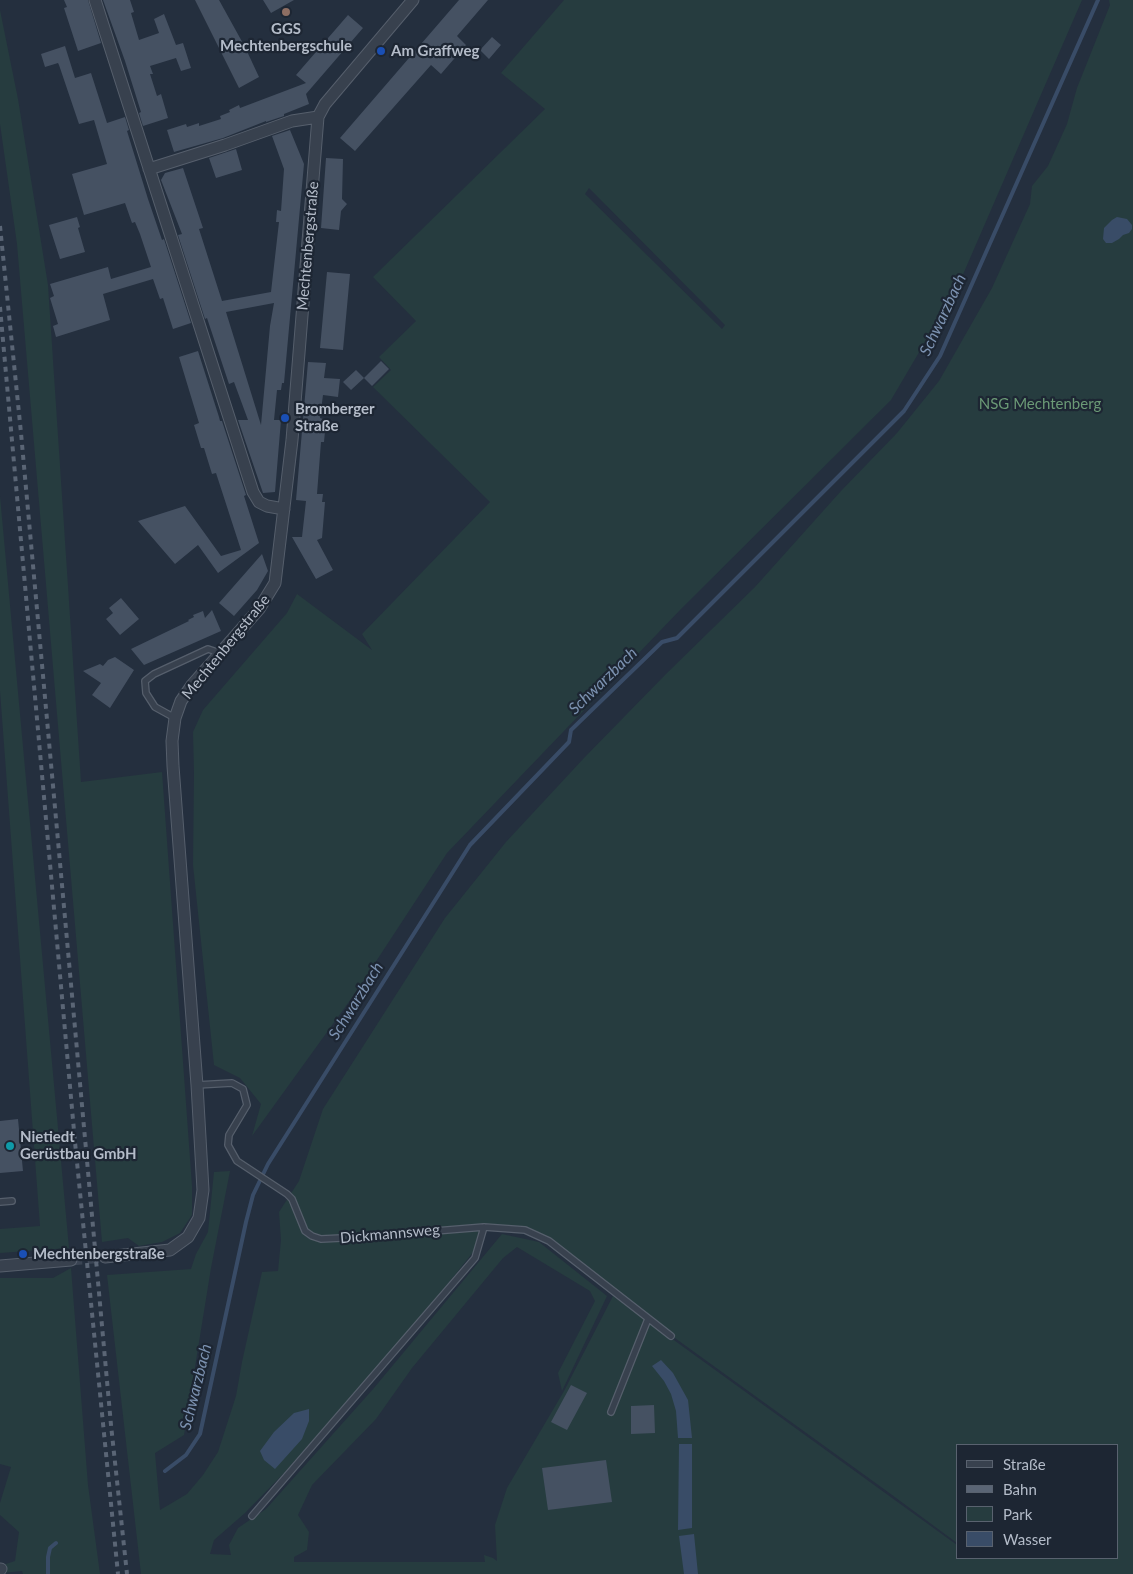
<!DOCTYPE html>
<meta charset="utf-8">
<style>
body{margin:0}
#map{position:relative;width:1133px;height:1574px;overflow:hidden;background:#242f3e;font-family:Lato,sans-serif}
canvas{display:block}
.legend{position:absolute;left:956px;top:1444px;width:162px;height:115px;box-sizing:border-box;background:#1d2633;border:1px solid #59626f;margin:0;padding:6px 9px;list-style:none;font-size:15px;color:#b4bcc9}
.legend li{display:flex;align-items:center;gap:10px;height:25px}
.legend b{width:25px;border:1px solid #59626f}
</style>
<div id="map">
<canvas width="1133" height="1574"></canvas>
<ul class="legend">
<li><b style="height:6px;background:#38414e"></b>Straße</li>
<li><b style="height:6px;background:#5a6575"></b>Bahn</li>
<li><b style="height:14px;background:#263c3f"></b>Park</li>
<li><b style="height:14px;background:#394c67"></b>Wasser</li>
</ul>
</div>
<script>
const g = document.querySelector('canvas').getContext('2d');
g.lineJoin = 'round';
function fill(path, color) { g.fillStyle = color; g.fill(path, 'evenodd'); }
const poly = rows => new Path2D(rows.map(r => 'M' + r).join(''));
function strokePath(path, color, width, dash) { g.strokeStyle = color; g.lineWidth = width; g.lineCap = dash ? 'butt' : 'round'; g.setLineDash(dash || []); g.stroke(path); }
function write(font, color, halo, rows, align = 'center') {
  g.font = font + ' Lato,sans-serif'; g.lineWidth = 4.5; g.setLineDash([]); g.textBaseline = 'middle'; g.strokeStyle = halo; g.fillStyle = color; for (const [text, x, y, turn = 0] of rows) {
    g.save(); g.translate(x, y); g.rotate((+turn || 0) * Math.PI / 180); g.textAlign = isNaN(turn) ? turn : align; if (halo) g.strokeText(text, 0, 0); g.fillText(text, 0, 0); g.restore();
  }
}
fill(poly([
 [564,0,1082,0,958,286,891,400,681,609,447,853,356,992,252,1136,261,1104,240,1078,214,1065,193,865,194,773,193,732,203,710,287,613,297,594,372,650,362,634,490,502,373,387,391,370,379,357,416,321,373,277,545,109,501,73],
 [589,188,725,325,722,329,585,194],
 [1109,0,1133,0,1133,1574,141,1574,107,1275,191,1269,196,1254,208,1232,214,1172,230,1171,211,1268,184,1435,155,1453,160,1510,187,1494,203,1475,218,1452,236,1396,242,1362,262,1272,278,1271,281,1240,279,1212,299,1181,323,1109,445,918,506,842,584,758,666,674,755,587,841,491,897,433,939,381,992,288,1030,204,1032,186,1048,166,1067,124,1077,88,1110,5],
 [526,1228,549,1240,614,1294,888,1492,957,1543,957,1445,1117,1445,1117,1558,957,1558,957,1545,613,1296,564,1391,507,1488,495,1525,497,1561,493,1558,484,1555,485,1562,294,1562,294,1557,307,1550,309,1532,298,1515,312,1485,376,1419,412,1368,503,1258,517,1247,590,1291,595,1301,558,1373,562,1391,607,1296,539,1242,502,1234,374,1388,266,1509,238,1528,229,1545,231,1555,210,1554,214,1540,245,1513,284,1473,419,1320,474,1251,482,1229],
 [0,10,18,99,48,285,81,782,162,772,192,1186,192,1215,180,1233,162,1242,139,1246,128,1238,102,1242,17,244,0,124],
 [0,496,69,1248,0,1253,0,1229,40,1226,0,691],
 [71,1268,88,1485,100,1574,23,1574,22,1571,2,1573,0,1566,15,1561,19,1532,0,1515,0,1503,11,1467,0,1464,0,1278,53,1278]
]), '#263c3f');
fill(poly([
 [1117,217,1127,219,1132,225,1132,229,1129,233,1123,235,1119,239,1112,243,1106,243,1103,239,1104,228,1112,220],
 [661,1360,673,1373,688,1400,692,1438,678,1438,676,1411,671,1394,664,1381,652,1366],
 [309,1409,309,1421,302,1439,275,1469,264,1460,260,1451,274,1432,294,1413],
 [679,1444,692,1444,692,1528,678,1530],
 [694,1534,698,1574,684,1574,679,1536]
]), '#394c67');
strokePath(poly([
 [165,1471,186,1455,200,1434,246,1222,253,1195,268,1164,470,845,569,742,571,730,662,642,677,638,904,411,940,356,1098,0],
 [48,1574,48,1557,50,1548,56,1543]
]), '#394c67', 4);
fill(poly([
 [64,0,88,0,101,43,78,51,64,8,67,7],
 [103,0,130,0,134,12,131,13,139,40,159,33,154,19,164,14,176,45,183,43,191,68,181,71,176,58,150,66,153,74,150,74,157,96,161,94,168,118,143,126,139,113,141,112,125,61],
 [195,0,219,0,245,47,259,77,239,88],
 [263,0,294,0,271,13],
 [459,0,488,0,457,36,466,45,441,74,431,65,355,151,340,138],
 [348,15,363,28,306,94,309,104,284,114,284,116,266,122,266,121,223,138,174,152,167,130,186,124,187,127,199,123,199,126,221,119,220,116,230,112,229,110,239,105,240,108,306,83,296,75],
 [492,37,501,45,489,59,480,50],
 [65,46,75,78,91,73,107,123,125,117,129,130,127,131,148,199,162,240,164,239,191,323,173,329,163,298,160,299,153,279,103,294,110,320,56,337,53,326,58,324,50,298,54,296,50,284,108,267,111,279,151,267,140,234,135,222,132,223,125,203,84,215,72,174,107,164,94,120,79,124,59,65,58,63,45,67,41,54],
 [290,130,304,164,284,383,282,383,281,390,277,390,274,420,281,420,275,492,263,493,238,420,248,420,234,382,229,384,207,318,205,319,178,235,182,234,161,180,165,173,183,168,203,228,199,229,222,301,271,292,279,222,276,222,277,210,281,211,284,169,272,136],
 [274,303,270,326,261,425,226,312],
 [236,149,242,170,216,178,209,158],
 [326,158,343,159,342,199,347,204,341,211,339,230,321,228],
 [77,217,80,227,78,228,85,252,60,259,49,225],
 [327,272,350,274,343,350,320,348],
 [198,351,219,417,220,421,222,421,246,495,244,496,259,543,218,573,198,545,175,564,138,521,185,506,221,556,241,550,216,473,212,474,204,448,201,448,194,425,199,423,179,357],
 [381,361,389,369,372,386,364,378],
 [308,362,326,363,324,378,340,379,338,397,323,395,320,418,323,419,322,431,325,431,324,442,321,442,317,494,323,494,322,502,325,502,322,538,317,540,333,570,316,579,292,537,302,537,306,501,296,500],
 [356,370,364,378,351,390,343,382],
 [262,554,268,571,257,590,234,616,219,603],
 [121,598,139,619,120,635,106,619,113,613,109,608],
 [212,610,221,631,144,665,131,649,189,621,188,620,194,617,193,615,203,611,205,618],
 [115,657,134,670,110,708,92,695,101,683,83,671,100,664,103,666,108,660],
 [18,1119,23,1171,0,1173,0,1121],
 [571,1385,587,1393,567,1430,551,1422],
 [654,1405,655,1433,631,1434,631,1406],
 [606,1460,612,1502,548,1510,542,1468]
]), '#455162');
strokePath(poly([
 [71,1260,105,1257]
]), '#3a4453', 11, [11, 5.5]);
const lane = poly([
 [175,718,155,707,146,693,145,681,154,674,208,649,220,653],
 [197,1085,232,1083,243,1089,247,1105,229,1135,228,1145,237,1161,287,1194,292,1199,305,1231,312,1236,321,1239,362,1237,484,1227,525,1230,549,1241,671,1336],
 [0,1202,12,1201],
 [611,1412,648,1319],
 [252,1516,475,1258,484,1227]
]);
const street = poly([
 [95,0,253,492,259,502,267,506,284,509],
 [149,169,225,145,292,121,318,117],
 [105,1257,170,1250,188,1237,199,1218,203,1190,197,1085,173,766,172,741,175,718,181,701,192,685,259,609,275,583,292,440,318,117,325,104,413,0],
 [0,1266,71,1260],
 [0,1569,1,1569]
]);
strokePath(lane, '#565f6c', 8);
strokePath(street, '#565f6c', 13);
strokePath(lane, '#38414e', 5.5);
strokePath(street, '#38414e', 11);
strokePath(poly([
 [0,226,21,433,111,1425,127,1574],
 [0,307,75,1142,118,1574]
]), '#5a6575', 4, [5, 5]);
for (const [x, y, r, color] of [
 [286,12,5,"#8d6e63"],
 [381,51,5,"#1a4fb4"],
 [285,418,5,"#1a4fb4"],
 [10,1146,5,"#0f9aa8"],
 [23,1254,5,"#1a4fb4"]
]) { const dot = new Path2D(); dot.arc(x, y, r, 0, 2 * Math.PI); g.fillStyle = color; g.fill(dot); strokePath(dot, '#1d2633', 2); }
write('bold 15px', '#b4bcc9', '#1d2633', [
 ["GGS",286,29,"center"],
 ["Mechtenbergschule",286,46,"center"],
 ["Am Graffweg",391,51],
 ["Bromberger",295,409],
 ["Straße",295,426],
 ["Nietiedt",20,1137],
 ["Gerüstbau GmbH",20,1154],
 ["Mechtenbergstraße",33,1254]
], 'left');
write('15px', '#b4bcc9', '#1d2633', [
 ["Mechtenbergstraße",308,246,-85],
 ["Mechtenbergstraße",226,647,-51],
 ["Dickmannsweg",390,1234,-5]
]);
write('15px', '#6b9a76', '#1d2633', [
 ["NSG Mechtenberg",1040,404]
]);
write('italic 16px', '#7c92b1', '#1d2633', [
 ["Schwarzbach",943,315,-65],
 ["Schwarzbach",603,681,-44],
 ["Schwarzbach",356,1001,-58],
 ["Schwarzbach",196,1387,-76]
]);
</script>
